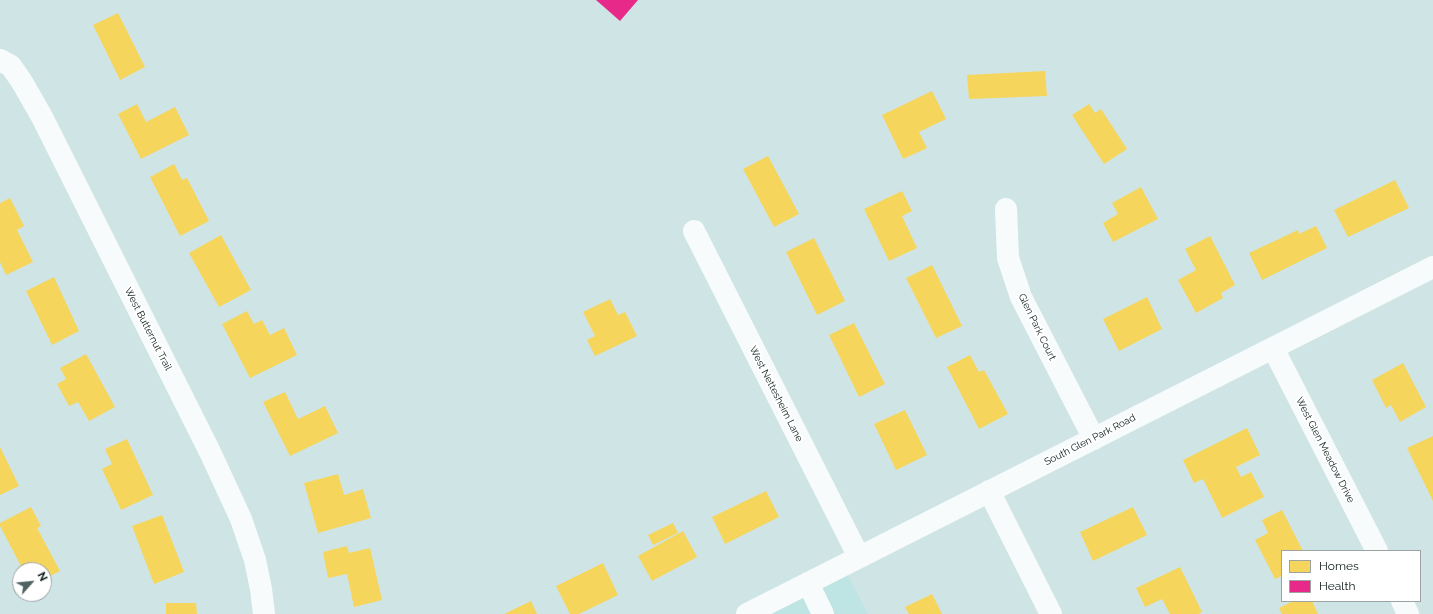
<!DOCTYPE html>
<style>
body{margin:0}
#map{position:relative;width:1433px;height:614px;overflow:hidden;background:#cfe5e5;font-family:Raleway,sans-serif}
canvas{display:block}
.legend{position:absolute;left:1281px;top:550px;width:140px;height:52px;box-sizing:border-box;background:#fff;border:1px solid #9da3a3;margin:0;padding:5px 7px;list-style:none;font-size:12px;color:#0a1a19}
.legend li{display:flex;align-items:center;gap:8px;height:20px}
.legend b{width:20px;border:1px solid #9da3a3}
.north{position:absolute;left:12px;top:562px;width:40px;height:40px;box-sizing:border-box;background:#fff;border:1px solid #9da3a3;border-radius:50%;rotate:63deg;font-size:11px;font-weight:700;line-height:16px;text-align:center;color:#0a1a19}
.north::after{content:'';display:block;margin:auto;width:14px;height:18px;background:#4f6160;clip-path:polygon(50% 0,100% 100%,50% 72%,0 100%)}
</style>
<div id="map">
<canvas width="1433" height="614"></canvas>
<ul class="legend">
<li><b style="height:11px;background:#f6d55c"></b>Homes</li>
<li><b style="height:11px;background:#e7298a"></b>Health</li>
</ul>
<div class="north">N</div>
</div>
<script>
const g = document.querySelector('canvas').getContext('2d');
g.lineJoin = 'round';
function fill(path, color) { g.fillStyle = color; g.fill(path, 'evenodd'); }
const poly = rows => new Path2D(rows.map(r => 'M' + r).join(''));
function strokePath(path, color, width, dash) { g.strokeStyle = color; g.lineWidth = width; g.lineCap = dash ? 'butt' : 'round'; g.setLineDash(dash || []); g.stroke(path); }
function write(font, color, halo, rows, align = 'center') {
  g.font = font + ' Raleway,sans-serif'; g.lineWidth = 4; g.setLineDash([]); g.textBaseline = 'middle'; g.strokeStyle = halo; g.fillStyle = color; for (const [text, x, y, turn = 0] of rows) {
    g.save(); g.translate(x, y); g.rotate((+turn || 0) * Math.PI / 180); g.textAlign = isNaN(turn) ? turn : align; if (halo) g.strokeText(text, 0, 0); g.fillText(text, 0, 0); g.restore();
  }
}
fill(poly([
 [846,572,868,614,768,614]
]), '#bee4e3');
fill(poly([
 [118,13,145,67,120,80,93,25],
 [1045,71,1047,96,969,99,967,75],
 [932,91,946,119,919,132,927,148,903,159,882,115],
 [137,104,146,122,175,107,189,135,141,159,118,114],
 [1089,104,1095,113,1101,109,1127,149,1104,164,1072,115],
 [768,156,799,214,774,227,743,169],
 [174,164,182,180,187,178,209,221,180,236,150,177],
 [1395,180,1409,208,1348,237,1334,210],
 [1141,187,1158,219,1113,242,1103,223,1118,214,1112,203],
 [902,191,912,211,902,216,917,248,889,261,864,209],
 [10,198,24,226,17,230,33,262,6,275,0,262,0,203],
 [1316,226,1327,248,1262,280,1249,253,1298,230,1299,234],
 [221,235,251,290,219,307,189,253],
 [1210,236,1235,285,1221,293,1223,298,1196,313,1178,280,1196,270,1185,249],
 [814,238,845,301,817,315,786,252],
 [932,265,962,326,936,338,906,278],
 [54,277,79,331,52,345,26,291],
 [1147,297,1162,329,1119,351,1103,319],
 [610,299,618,315,625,312,637,336,595,356,587,340,595,336,583,312],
 [247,311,254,324,262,320,270,335,284,328,297,355,250,378,222,324],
 [854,323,885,384,859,397,829,335],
 [86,354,115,407,89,421,78,402,69,406,57,384,66,379,60,368],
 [970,355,979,372,984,370,1008,414,979,429,947,367],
 [1403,363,1426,407,1400,422,1391,405,1386,408,1372,380],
 [285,392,298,419,325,406,338,433,290,456,263,402],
 [905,410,927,455,896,470,874,424],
 [1247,428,1260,455,1236,467,1241,477,1251,472,1264,497,1222,518,1203,479,1194,483,1183,460],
 [1433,436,1433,501,1407,448],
 [127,439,153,495,121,510,102,469,112,464,105,449],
 [0,447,19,486,0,495],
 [338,474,344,495,363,489,371,518,318,533,304,483],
 [766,491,779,517,725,544,712,517],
 [31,507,41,526,37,528,60,571,44,579,44,570,23,570,0,526,0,523],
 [1133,507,1147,535,1093,561,1080,532],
 [1282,510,1303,551,1282,551,1282,576,1275,579,1255,540,1268,533,1262,520],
 [162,515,184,572,154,584,132,526],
 [673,523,678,533,653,545,648,535],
 [683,531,697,557,652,581,638,556],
 [347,546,349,553,370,548,382,600,354,607,347,574,328,578,323,552],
 [603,563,618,595,579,614,570,614,556,586],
 [1180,567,1202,612,1199,614,1170,614,1162,599,1145,607,1136,588],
 [932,594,942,614,909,614,905,607],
 [531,601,537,614,504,614],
 [1293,601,1312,601,1318,614,1282,614,1279,608],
 [166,603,196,603,197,614,166,614]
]), '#f6d55c');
fill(poly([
 [596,0,638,0,620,21]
]), '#e7298a');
strokePath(poly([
 [0,60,11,66,22,82,42,117,210,452,241,519,255,560,261,589,264,614],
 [1006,209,1008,258,1021,297,1094,439],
 [694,231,859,557],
 [1273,348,1377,551],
 [989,491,1051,614],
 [808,583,823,614],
 [1402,601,1408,614],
 [747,614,1433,267]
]), '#f8fbfb', 22);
write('10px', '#0a1a19', '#fff', [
 ["Glen Park Court",1037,327,64],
 ["West Butternut Trail",148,329,63],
 ["West Nettesheim Lane",776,394,63],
 ["South Glen Park Road",1090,440,-27],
 ["West Glen Meadow Drive",1325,450,63]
]);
</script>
